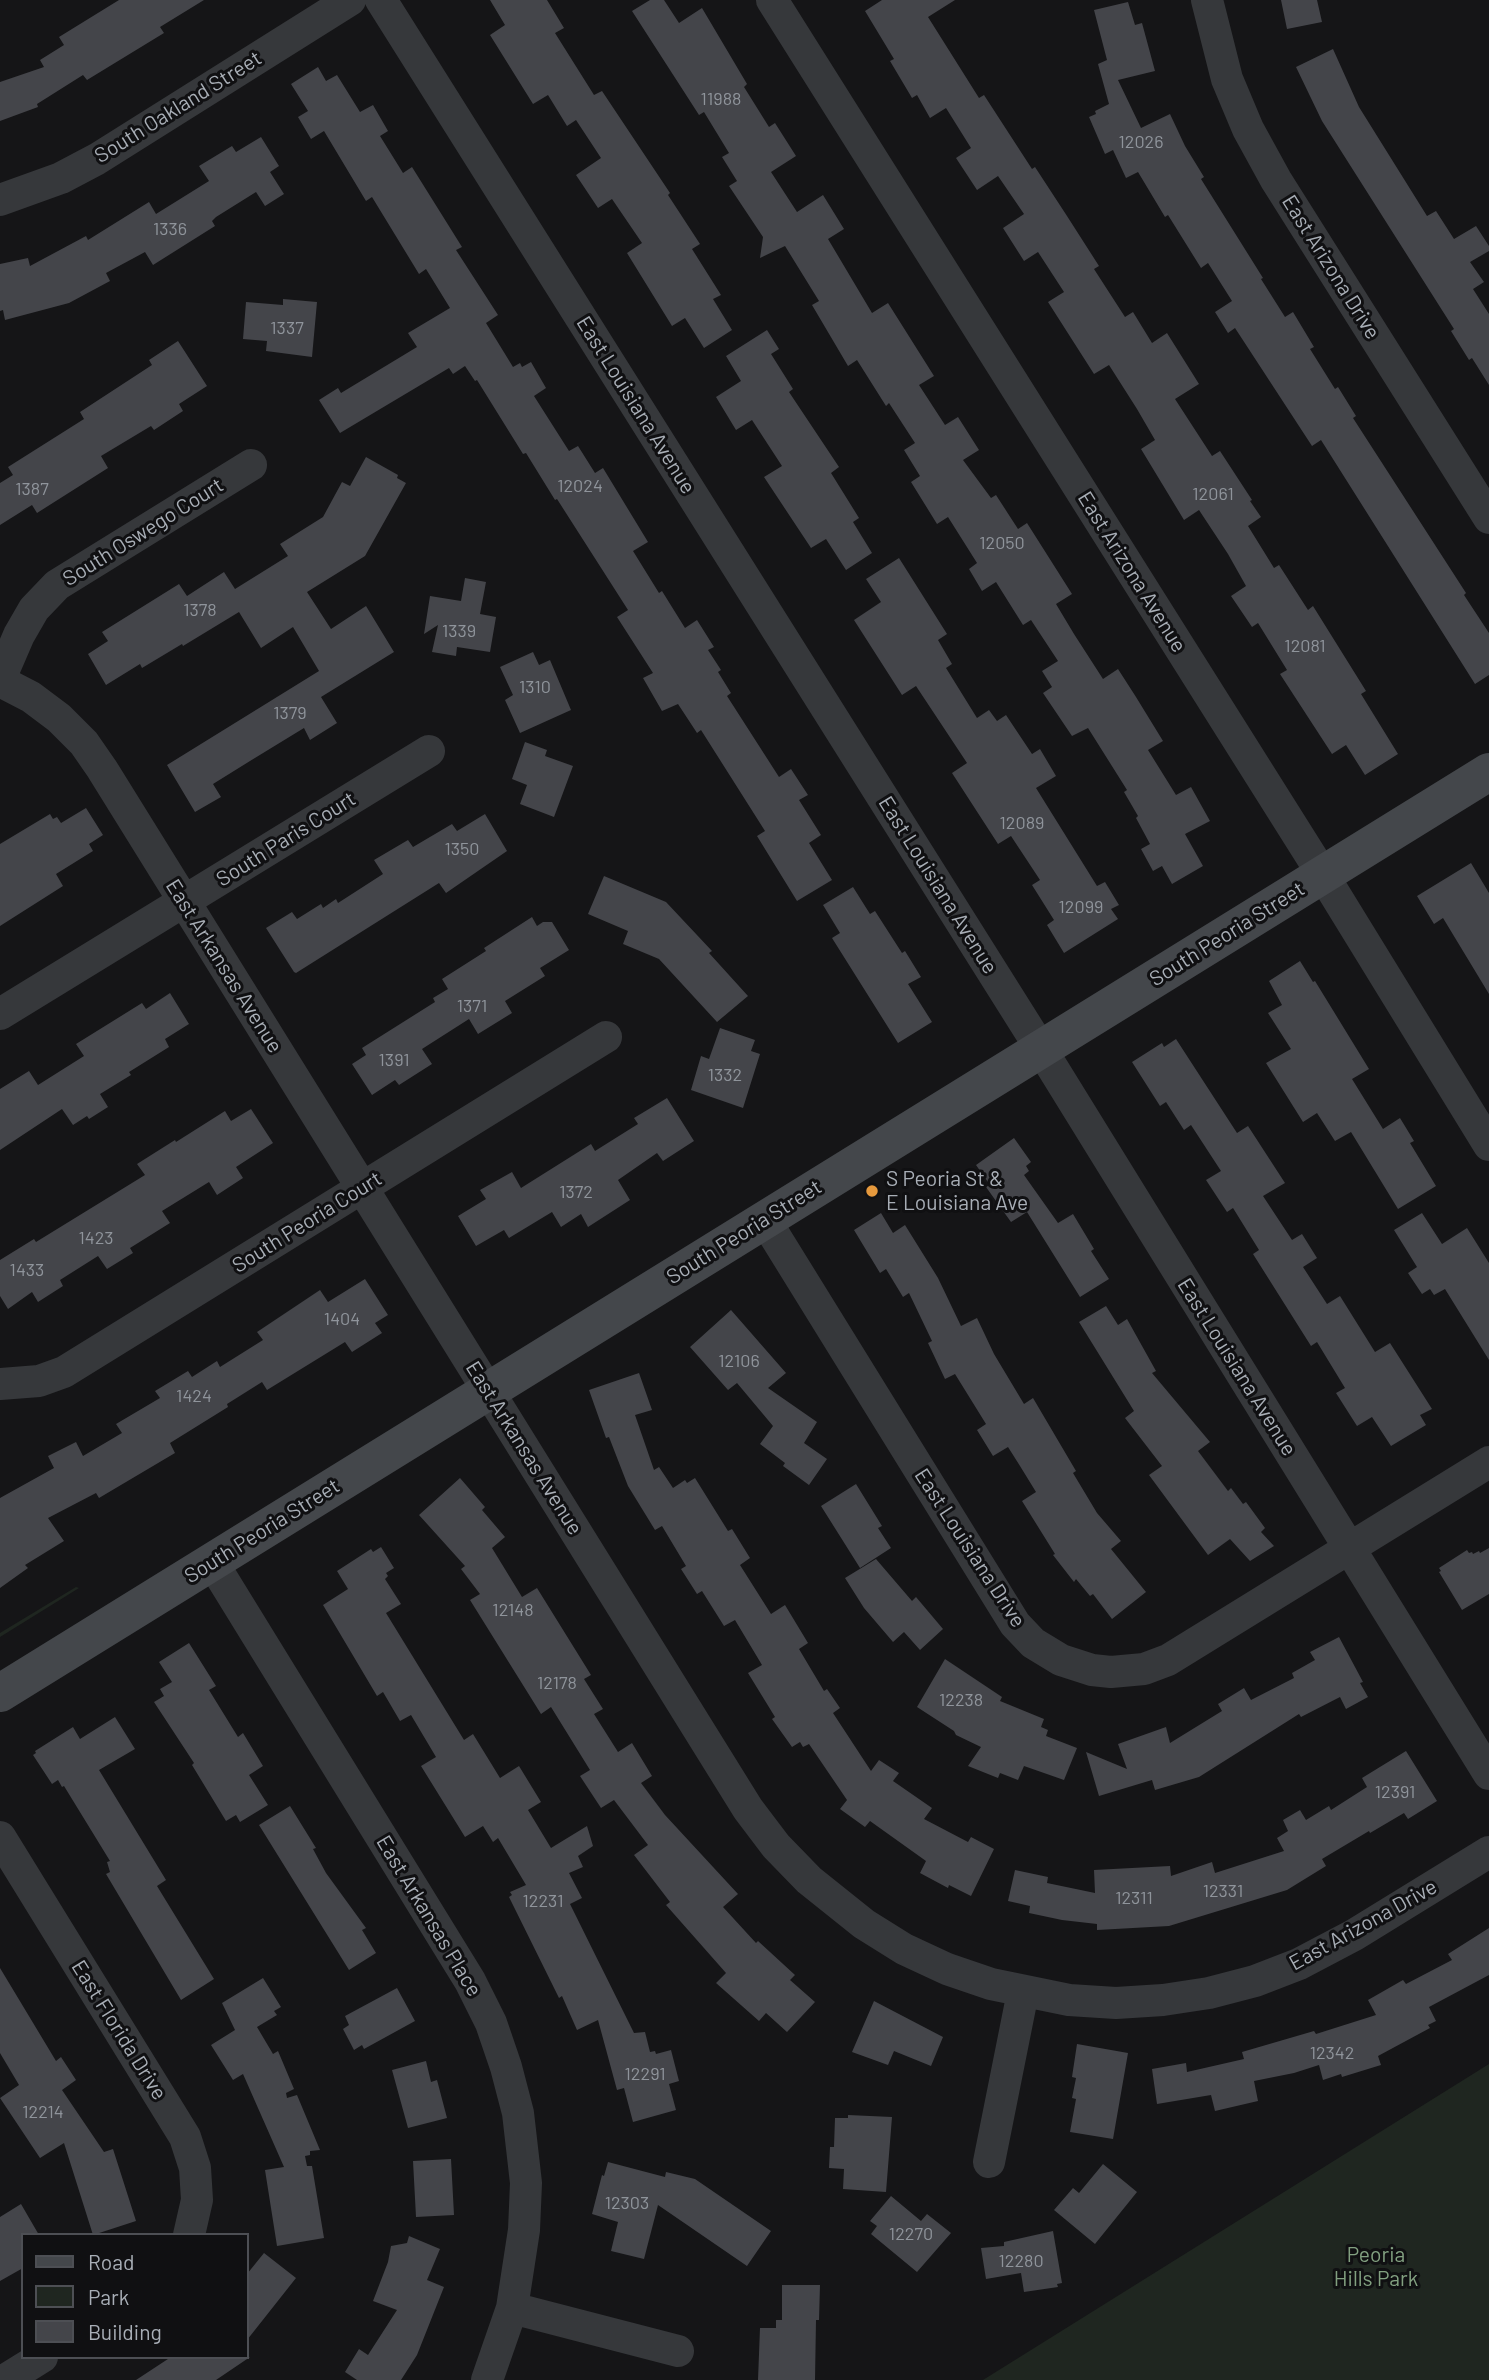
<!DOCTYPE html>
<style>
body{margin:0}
#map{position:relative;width:1489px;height:2380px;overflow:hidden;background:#151517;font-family:Barlow,sans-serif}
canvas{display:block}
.legend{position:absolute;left:21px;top:2233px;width:228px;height:126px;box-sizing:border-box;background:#101012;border:2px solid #4d4f54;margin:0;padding:9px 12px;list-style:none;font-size:21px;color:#a8aeb6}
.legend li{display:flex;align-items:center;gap:14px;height:35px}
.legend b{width:35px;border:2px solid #4d4f54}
</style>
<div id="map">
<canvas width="1489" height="2380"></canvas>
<ul class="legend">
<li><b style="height:9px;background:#44474b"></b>Road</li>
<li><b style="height:19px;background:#1f2620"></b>Park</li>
<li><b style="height:19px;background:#44454a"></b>Building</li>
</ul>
</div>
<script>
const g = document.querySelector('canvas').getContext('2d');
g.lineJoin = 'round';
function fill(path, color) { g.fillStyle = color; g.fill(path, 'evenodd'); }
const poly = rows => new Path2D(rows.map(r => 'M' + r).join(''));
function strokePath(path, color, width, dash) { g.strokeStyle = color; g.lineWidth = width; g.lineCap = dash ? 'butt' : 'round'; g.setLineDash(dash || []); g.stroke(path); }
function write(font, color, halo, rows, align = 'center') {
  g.font = font + ' Barlow,sans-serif'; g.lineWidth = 6; g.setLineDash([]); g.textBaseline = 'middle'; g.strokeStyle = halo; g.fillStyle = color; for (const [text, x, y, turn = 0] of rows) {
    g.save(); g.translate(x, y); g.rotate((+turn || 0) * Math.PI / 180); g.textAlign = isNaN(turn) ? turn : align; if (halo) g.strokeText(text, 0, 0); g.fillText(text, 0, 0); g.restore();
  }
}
fill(poly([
 [76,1587,79,1588,0,1637,0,1633],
 [1489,2064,1489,2380,983,2380]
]), '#1f2620');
fill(poly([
 [119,0,204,0,160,27,164,33,87,80,83,75,37,104,38,107,0,121,0,82,44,67,40,60,64,45,59,37],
 [490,0,547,0,564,28,555,33,594,95,602,91,670,193,668,195,700,244,692,249,721,295,713,299,732,330,704,348,685,318,672,326,627,253,642,243,612,199,598,208,576,175,601,158,576,120,567,126,548,95,533,104,490,35,505,25],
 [650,0,664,0,679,23,702,8,747,84,744,87,769,127,775,123,796,156,771,172,797,212,823,195,844,229,828,239,872,313,888,303,934,376,919,385,945,425,958,417,979,450,963,460,991,498,996,495,1018,529,1027,523,1072,594,1056,604,1074,634,1103,679,1118,669,1136,697,1163,741,1148,750,1176,795,1191,787,1210,821,1185,834,1203,866,1172,884,1162,866,1153,871,1141,849,1150,844,1136,818,1138,816,1124,792,1127,790,1088,728,1072,736,1043,693,1052,687,1042,671,1058,661,1031,620,1023,625,996,582,982,591,969,569,977,563,948,517,937,524,911,482,920,476,904,450,915,443,889,403,886,406,857,360,848,366,812,305,819,301,785,246,760,258,763,237,729,186,737,181,722,157,729,153,704,112,699,115,632,11],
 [882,0,955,0,928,17,979,98,984,95,1032,169,1035,167,1067,216,1099,266,1094,269,1125,317,1133,312,1152,343,1167,333,1199,384,1175,399,1212,456,1220,451,1252,500,1250,501,1261,517,1248,526,1274,568,1279,565,1308,610,1313,606,1366,691,1361,694,1398,754,1365,775,1346,745,1332,754,1280,674,1287,670,1258,623,1252,627,1231,596,1246,586,1228,554,1199,510,1184,520,1141,449,1155,440,1137,409,1109,365,1094,374,1048,302,1064,292,1038,252,1024,261,1003,228,1024,214,998,176,977,190,956,158,971,148,946,108,930,118,917,95,912,98,890,61,894,59,865,11],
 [1281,0,1317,0,1322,22,1287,29],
 [1128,2,1135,25,1142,23,1155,71,1118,80,1141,128,1170,114,1185,146,1204,177,1201,179,1263,278,1261,279,1285,317,1293,312,1314,347,1310,349,1335,389,1338,387,1356,416,1353,418,1466,593,1464,595,1489,633,1489,675,1475,684,1321,440,1312,446,1235,328,1228,333,1215,312,1232,301,1208,263,1201,268,1168,215,1165,217,1138,172,1126,178,1113,150,1105,154,1089,117,1096,114,1095,111,1109,104,1098,64,1107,60,1094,10],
 [1333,49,1359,107,1427,216,1436,211,1454,239,1476,226,1489,246,1489,251,1470,262,1484,282,1473,289,1489,314,1489,385,1472,358,1469,360,1451,331,1454,329,1322,121,1296,67],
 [318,67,326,81,337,75,360,112,373,105,388,131,380,136,403,173,412,167,462,247,456,250,498,315,486,323,513,367,520,363,522,367,531,362,546,388,534,396,569,451,578,446,595,473,603,468,648,542,633,551,659,593,662,591,685,628,697,620,714,647,708,650,721,670,718,672,731,693,727,696,779,777,791,769,808,795,799,800,821,835,809,843,832,880,797,901,757,836,765,831,701,730,697,733,678,704,662,711,643,678,653,673,617,617,628,610,557,499,555,500,526,453,523,454,477,380,475,381,465,366,453,374,449,368,340,433,319,400,338,388,341,393,417,347,408,333,450,308,426,269,419,274,372,197,366,201,324,131,311,139,298,117,308,111,291,84],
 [261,137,279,166,270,172,284,194,265,206,256,192,216,217,212,221,215,226,153,265,145,252,106,273,110,281,69,303,5,320,3,310,0,311,0,264,28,258,30,266,86,236,88,240,149,202,156,214,209,181,199,166,232,146,236,152],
 [283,299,317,302,312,357,266,351,267,341,243,339,246,302,283,305],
 [767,330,779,349,771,354,793,389,789,392,839,467,831,473,859,518,853,522,872,553,846,570,826,539,811,548,764,477,782,466,752,420,736,430,716,397,741,381,726,356],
 [178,341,207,386,179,404,183,411,154,430,151,426,101,456,108,468,37,513,32,505,0,525,0,483,13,475,8,467,84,419,80,412,152,365,149,360],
 [366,457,398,475,397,478,406,483,365,556,307,592,331,629,366,606,394,652,321,697,337,723,310,740,304,728,250,761,213,784,221,797,195,812,167,765,319,671,293,627,261,648,239,612,183,646,182,644,142,668,140,664,106,685,88,654,108,641,102,632,179,584,187,596,224,572,235,589,288,556,280,544,323,517,342,482,350,486],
 [899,558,947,634,938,640,952,664,946,668,977,718,989,710,997,721,1006,715,1032,754,1040,749,1056,776,1036,788,1097,886,1105,882,1119,905,1111,909,1118,919,1064,953,1047,925,1054,920,1032,885,1040,880,1011,836,998,844,952,773,967,763,916,686,902,695,854,620,881,602,866,579],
 [465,578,486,582,480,614,496,617,490,652,457,647,456,656,432,652,438,625,424,634,430,596,461,601],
 [533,652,539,665,550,660,571,710,520,733,505,700,513,695,500,667],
 [525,742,547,750,545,756,573,766,554,817,520,804,527,785,512,779],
 [86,808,103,835,89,844,93,851,56,874,63,886,0,926,0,844,50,814,53,819,57,817,61,823],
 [485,814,507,851,446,893,439,883,296,973,294,972,266,928,292,912,297,919,321,904,323,908,336,899,338,903,383,874,374,860,408,840,413,847,452,824,457,831],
 [1471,863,1489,893,1489,994,1443,918,1434,924,1417,896],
 [604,876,666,902,712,951,709,953,748,996,717,1022,659,959,623,944,628,931,588,914],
 [853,887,870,914,875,911,902,953,905,951,921,977,908,984,932,1022,898,1043,832,938,840,933,823,905],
 [532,917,537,926,543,922,552,922,569,950,540,968,545,976,505,1001,512,1013,478,1034,469,1019,422,1049,432,1064,399,1085,395,1080,372,1095,352,1064,366,1055,362,1048,435,1002,433,998,448,989,442,979,486,951,484,948],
 [1300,961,1313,982,1315,981,1369,1069,1352,1079,1383,1129,1400,1118,1414,1141,1410,1143,1436,1186,1398,1209,1351,1132,1335,1141,1317,1113,1303,1122,1266,1063,1291,1049,1268,1013,1282,1005,1269,981],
 [170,993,189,1024,165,1039,169,1047,129,1072,131,1075,100,1094,108,1107,89,1119,87,1116,73,1125,62,1109,0,1150,0,1089,29,1071,38,1085,84,1056,76,1044,142,1003,146,1009],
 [720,1028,755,1040,751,1051,760,1054,743,1108,691,1090,701,1056,709,1059],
 [1176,1039,1237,1133,1248,1126,1285,1183,1263,1196,1292,1240,1302,1234,1317,1258,1303,1267,1327,1304,1340,1296,1375,1352,1390,1343,1432,1409,1420,1415,1426,1425,1391,1446,1372,1417,1357,1426,1336,1393,1345,1388,1317,1342,1311,1346,1253,1254,1259,1250,1233,1208,1227,1212,1206,1180,1221,1171,1191,1125,1184,1130,1166,1102,1160,1106,1132,1062,1162,1043,1164,1047],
 [667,1098,694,1141,663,1161,657,1153,618,1180,630,1200,588,1227,581,1214,561,1227,552,1212,509,1238,504,1230,476,1246,458,1216,486,1199,480,1190,512,1172,521,1188,591,1144,595,1151,638,1124,634,1118],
 [251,1109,273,1143,236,1167,243,1178,217,1195,209,1182,162,1211,170,1223,130,1248,133,1253,107,1269,98,1256,60,1280,63,1286,38,1302,32,1292,8,1309,0,1296,0,1260,34,1239,36,1242,145,1175,137,1164,175,1140,176,1142,225,1111,231,1121],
 [1014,1138,1031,1162,1026,1166,1029,1171,1024,1175,1058,1223,1073,1214,1094,1249,1091,1251,1109,1279,1080,1297,1027,1212,1011,1222,986,1187,990,1185,976,1165],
 [881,1213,893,1233,905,1225,938,1278,961,1326,977,1318,994,1354,1024,1404,1033,1398,1076,1471,1073,1473,1097,1513,1121,1541,1111,1549,1146,1592,1112,1619,1093,1594,1090,1596,1076,1579,1074,1582,1053,1555,1055,1554,1022,1501,1036,1492,1020,1466,1008,1447,993,1456,977,1430,986,1424,955,1374,945,1379,928,1343,932,1341,909,1293,903,1297,886,1269,880,1273,854,1230],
 [1422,1213,1442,1244,1467,1228,1489,1263,1489,1360,1445,1289,1434,1295,1430,1289,1422,1294,1408,1273,1417,1267,1394,1230],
 [365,1279,388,1315,375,1323,382,1333,352,1352,345,1342,267,1390,262,1382,227,1404,228,1407,170,1443,175,1453,99,1498,96,1493,48,1518,64,1541,25,1565,28,1568,0,1588,0,1498,54,1468,48,1456,76,1442,83,1456,122,1433,116,1424,160,1398,155,1391,188,1371,192,1377,217,1361,220,1367,263,1340,257,1332,320,1290,328,1302],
 [1106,1306,1118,1325,1127,1319,1156,1371,1152,1373,1210,1442,1198,1451,1228,1491,1231,1488,1243,1504,1246,1502,1265,1528,1261,1532,1274,1546,1250,1561,1230,1539,1208,1555,1149,1475,1162,1466,1125,1418,1134,1411,1079,1322],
 [731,1310,786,1373,768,1388,817,1422,804,1443,827,1459,809,1485,783,1466,785,1463,760,1444,773,1426,737,1383,728,1390,690,1347],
 [639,1373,652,1410,635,1415,654,1470,659,1467,673,1488,685,1480,687,1483,695,1478,728,1531,732,1529,750,1558,740,1565,771,1614,785,1605,808,1643,799,1649,824,1691,827,1689,840,1708,833,1713,871,1771,879,1760,899,1773,893,1781,932,1808,924,1819,968,1842,971,1837,994,1849,971,1896,949,1885,948,1888,920,1873,926,1861,870,1821,865,1827,840,1809,847,1800,809,1744,803,1747,800,1742,792,1747,772,1719,775,1717,748,1673,762,1665,735,1620,724,1626,702,1591,697,1594,681,1569,686,1566,662,1526,655,1530,628,1486,609,1437,606,1438,589,1390],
 [460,1478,485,1507,482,1510,505,1537,492,1548,522,1597,537,1588,591,1675,584,1679,603,1709,594,1714,618,1752,632,1743,652,1776,641,1783,665,1815,738,1894,723,1907,756,1943,758,1941,795,1975,790,1980,815,2002,787,2032,766,2013,759,2021,716,1983,726,1973,666,1905,670,1902,634,1855,648,1845,614,1800,601,1808,580,1776,590,1770,551,1707,541,1714,470,1600,480,1594,461,1569,465,1566,419,1515],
 [856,1484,882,1526,878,1528,891,1548,860,1568,821,1506],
 [381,1547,394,1568,386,1573,388,1576,385,1579,401,1604,386,1613,464,1740,473,1734,500,1778,519,1766,541,1802,528,1810,551,1848,587,1826,593,1846,578,1856,583,1867,569,1873,582,1898,570,1904,634,2033,645,2032,650,2052,655,2051,656,2054,671,2050,679,2081,669,2084,676,2110,633,2122,624,2088,617,2090,598,2020,577,2030,562,1996,559,1998,509,1897,512,1895,510,1892,526,1885,498,1838,493,1842,483,1826,465,1837,421,1766,436,1757,411,1715,400,1721,383,1692,377,1696,323,1605,348,1589,337,1571,371,1549,373,1552],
 [1489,1548,1489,1594,1462,1610,1439,1572,1441,1571,1439,1568,1467,1550,1469,1553,1472,1552,1473,1554,1479,1551,1480,1553],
 [876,1559,912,1601,916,1597,943,1629,920,1650,904,1632,893,1642,864,1608,845,1578],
 [1339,1637,1363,1682,1360,1683,1368,1697,1346,1709,1340,1697,1301,1717,1299,1714,1199,1777,1155,1790,1152,1780,1099,1796,1086,1752,1127,1769,1118,1744,1166,1727,1170,1743,1222,1711,1218,1704,1244,1688,1251,1700,1294,1678,1292,1673,1315,1660,1310,1652],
 [189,1643,216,1686,209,1690,238,1737,243,1733,263,1766,249,1775,268,1805,240,1822,236,1815,226,1821,192,1765,194,1763,154,1702,164,1696,160,1689,172,1682,159,1662],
 [945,1659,1002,1697,1000,1701,1044,1719,1041,1727,1048,1730,1046,1736,1077,1748,1064,1780,1024,1766,1018,1780,1000,1773,998,1778,968,1766,981,1747,956,1735,954,1731,917,1707],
 [115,1717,135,1749,99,1770,166,1880,157,1886,214,1979,181,2000,106,1874,110,1872,107,1862,110,1861,64,1786,62,1787,58,1780,52,1784,33,1755,36,1753,35,1751,73,1727,80,1739],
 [1406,1751,1437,1801,1408,1819,1404,1813,1370,1833,1369,1831,1322,1859,1326,1866,1287,1890,1169,1926,1097,1930,1097,1924,1062,1920,1029,1913,1030,1906,1008,1901,1015,1870,1048,1877,1047,1883,1095,1893,1094,1870,1170,1866,1171,1876,1212,1862,1215,1873,1284,1851,1277,1838,1288,1831,1283,1820,1300,1810,1306,1820,1329,1806,1331,1810,1367,1787,1362,1778],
 [290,1806,316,1848,313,1849,326,1873,366,1928,362,1930,376,1953,349,1970,259,1825],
 [1489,1928,1489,1975,1429,2007,1436,2021,1428,2025,1430,2028,1378,2056,1381,2065,1342,2077,1341,2074,1323,2080,1319,2065,1294,2073,1254,2081,1258,2101,1215,2111,1211,2095,1157,2104,1152,2069,1186,2063,1187,2072,1244,2059,1242,2052,1314,2031,1316,2034,1376,2015,1368,2000,1403,1980,1406,1984,1452,1960,1448,1954],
 [0,1968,56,2061,61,2057,76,2080,62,2090,104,2152,113,2149,136,2221,93,2235,64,2143,40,2158,0,2098,19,2085,0,2053],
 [263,1978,281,2007,274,2011,277,2015,257,2027,273,2054,278,2051,294,2089,286,2093,287,2098,297,2095,320,2150,310,2151,310,2155,305,2156,307,2166,312,2166,324,2238,277,2246,265,2170,284,2167,243,2074,233,2080,211,2045,235,2030,222,2003],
 [397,1988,415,2021,364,2049,362,2045,354,2050,343,2029,349,2025,345,2016],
 [874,2001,943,2037,931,2066,894,2051,888,2065,852,2052],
 [1077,2044,1128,2053,1113,2139,1070,2132,1076,2099,1072,2098,1076,2078,1072,2077],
 [426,2061,431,2082,437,2080,447,2118,408,2128,392,2070],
 [848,2115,892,2117,886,2192,843,2189,844,2169,829,2168,830,2147,834,2147,835,2118,848,2118],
 [451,2159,454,2215,416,2217,413,2161],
 [608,2162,665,2177,666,2172,695,2179,771,2231,747,2266,658,2205,644,2259,611,2251,618,2222,592,2214,602,2175,604,2176],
 [1103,2164,1137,2192,1095,2244,1054,2210,1073,2188,1079,2193],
 [891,2196,921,2221,927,2214,951,2233,917,2272,871,2234,877,2226,870,2221],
 [21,2204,39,2235,23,2235,23,2268,0,2281,0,2217],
 [1053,2231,1062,2283,1057,2284,1058,2287,1024,2292,1021,2273,986,2279,981,2248,1004,2246,1004,2242],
 [409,2236,440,2249,427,2280,444,2287,417,2355,401,2380,357,2380,345,2372,359,2349,368,2355,397,2310,373,2301,388,2262,391,2246,407,2243],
 [264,2253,296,2278,247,2340,247,2274],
 [782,2285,820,2285,819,2320,816,2320,815,2380,758,2380,760,2328,776,2328,776,2320,782,2320],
 [171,2357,250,2357,216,2380,136,2380]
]), '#44454a');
strokePath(poly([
 [381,0,1041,1049,1489,1774],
 [772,0,1323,875,1489,1145],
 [1207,0,1227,79,1248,129,1276,180,1489,518],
 [0,200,61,178,97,159,350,0],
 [0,679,19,635,34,609,57,585,251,465],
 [0,681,31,697,59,718,84,743,102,769,748,1809,776,1846,809,1880,864,1924,904,1949,947,1969,991,1984,1069,2000,1116,2003,1163,2000,1209,1993,1255,1981,1299,1964,1354,1935,1489,1852],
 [0,1014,429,751],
 [765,1220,1015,1624,1033,1643,1061,1660,1092,1670,1111,1672,1144,1669,1168,1660,1489,1462],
 [0,1384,39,1381,64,1372,606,1037],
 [212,1562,470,1981,491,2023,506,2067,518,2113,526,2183,524,2230,512,2308,487,2380],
 [0,1837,185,2137,195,2168,197,2200,189,2235],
 [989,2162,1023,1992],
 [512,2308,678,2351],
 [5,2380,42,2357]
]), '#36383b', 32);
strokePath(poly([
 [0,1693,1489,772]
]), '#44474b', 38);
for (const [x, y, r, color] of [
 [872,1191,7,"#e6993d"]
]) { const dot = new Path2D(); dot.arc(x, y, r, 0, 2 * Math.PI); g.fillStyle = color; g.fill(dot); strokePath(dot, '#101012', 2.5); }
write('18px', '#8f949b', null, [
 ["11988",721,99],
 ["12026",1141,142],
 ["1336",170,229],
 ["1337",287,328],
 ["12024",580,486],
 ["1387",32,489],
 ["12061",1213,494],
 ["12050",1002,543],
 ["1378",200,610],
 ["1339",459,631],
 ["12081",1305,646],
 ["1310",535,687],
 ["1379",290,713],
 ["12089",1022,823],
 ["1350",462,849],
 ["12099",1081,907],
 ["1371",472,1006],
 ["1391",394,1060],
 ["1332",725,1075],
 ["1372",576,1192],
 ["1423",96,1238],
 ["1433",27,1270],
 ["1404",342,1319],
 ["12106",739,1361],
 ["1424",194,1396],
 ["12148",513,1610],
 ["12178",557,1683],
 ["12238",961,1700],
 ["12391",1395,1792],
 ["12331",1223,1891],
 ["12311",1134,1898],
 ["12231",543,1901],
 ["12342",1332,2053],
 ["12291",645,2074],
 ["12214",43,2112],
 ["12303",627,2203],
 ["12270",911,2234],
 ["12280",1021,2261]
]);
write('21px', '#a8aeb6', '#101012', [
 ["South Oakland Street",178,107,-32],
 ["East Arizona Drive",1331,267,58],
 ["East Louisiana Avenue",636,405,58],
 ["South Oswego Court",143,532,-32],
 ["East Arizona Avenue",1132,572,58],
 ["South Paris Court",286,839,-32],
 ["East Louisiana Avenue",938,885,58],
 ["South Peoria Street",1227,934,-32],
 ["East Arkansas Avenue",224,966,58],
 ["South Peoria Court",307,1222,-32],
 ["South Peoria Street",744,1232,-32],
 ["East Louisiana Avenue",1237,1367,58],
 ["East Arkansas Avenue",524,1448,58],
 ["South Peoria Street",262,1531,-32],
 ["East Louisiana Drive",970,1548,57],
 ["East Arkansas Place",429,1916,59],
 ["East Arizona Drive",1363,1925,-29],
 ["East Florida Drive",119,2030,58]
]);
write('21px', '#a8aeb6', '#101012', [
 ["S Peoria St &",886,1179],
 ["E Louisiana Ave",886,1203]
], 'left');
write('21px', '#82a080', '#101012', [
 ["Peoria",1376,2255],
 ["Hills Park",1376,2279]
]);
</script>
